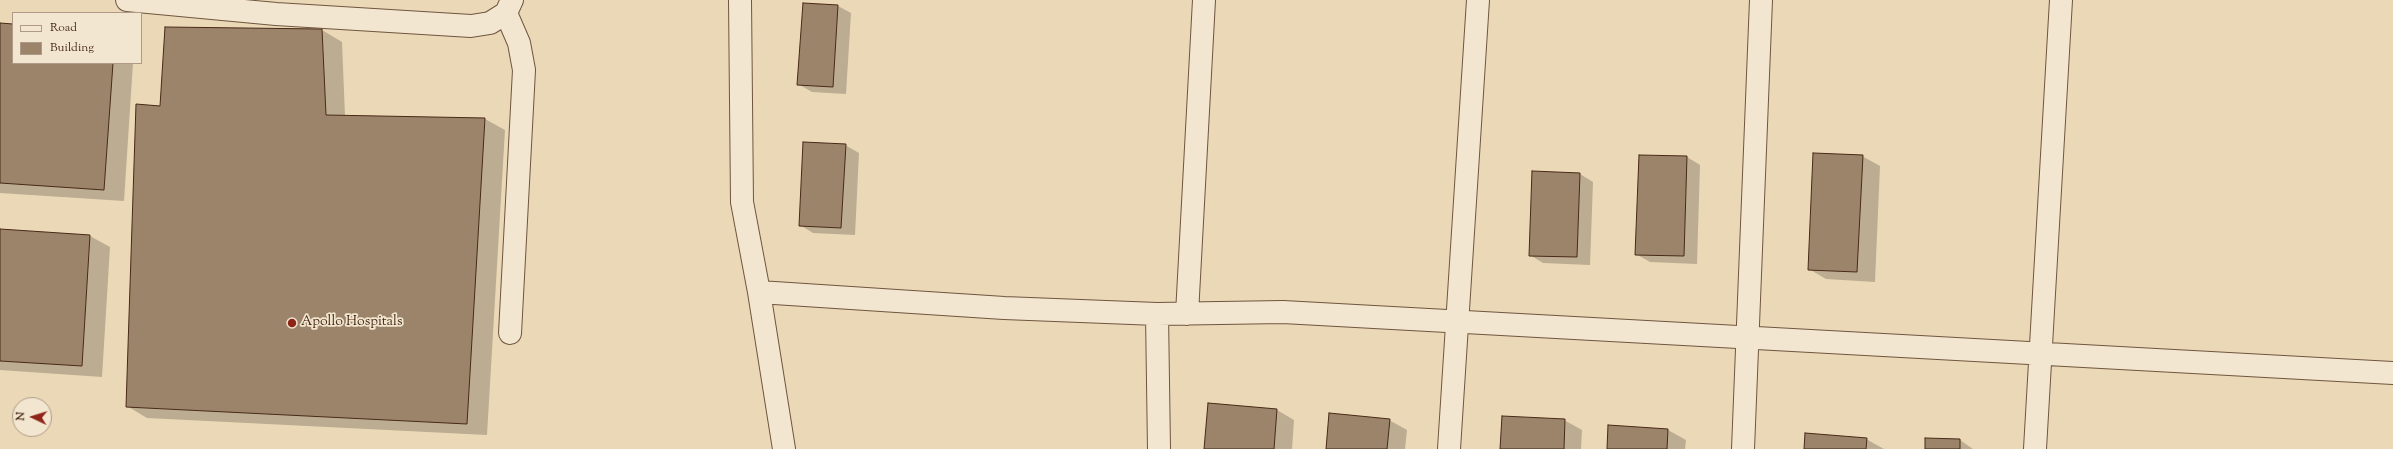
<!DOCTYPE html>
<style>
body{margin:0}
#map{position:relative;width:2393px;height:449px;overflow:hidden;background:#ebd8b6;font-family:"Sorts Mill Goudy",serif}
canvas{display:block}
.legend{position:absolute;left:12px;top:12px;width:130px;height:52px;box-sizing:border-box;background:#f2e6d0;border:1px solid #ae9a86;margin:0;padding:5px 7px;list-style:none;font-size:12px;color:#472917}
.legend li{display:flex;align-items:center;gap:8px;height:20px}
.legend b{width:20px;border:1px solid #ae9a86}
.north{position:absolute;left:12px;top:397px;width:40px;height:40px;box-sizing:border-box;background:#f2e6d0;border:1px solid #ae9a86;border-radius:50%;rotate:274deg;font-size:11px;font-weight:700;line-height:16px;text-align:center;color:#472917}
.north::after{content:'';display:block;margin:auto;width:14px;height:18px;background:#8f2418;clip-path:polygon(50% 0,100% 100%,50% 72%,0 100%)}
</style>
<div id="map">
<canvas width="2393" height="449"></canvas>
<ul class="legend">
<li><b style="height:5px;background:#f2e6d0"></b>Road</li>
<li><b style="height:11px;background:#9c846a"></b>Building</li>
</ul>
<div class="north">N</div>
</div>
<script>
const g = document.querySelector('canvas').getContext('2d');
g.lineJoin = 'round';
function fill(path, color) { g.fillStyle = color; g.fill(path, 'evenodd'); }
const poly = rows => new Path2D(rows.map(r => 'M' + r).join(''));
function strokePath(path, color, width, dash) { g.strokeStyle = color; g.lineWidth = width; g.lineCap = dash ? 'butt' : 'round'; g.setLineDash(dash || []); g.stroke(path); }
function write(font, color, halo, rows, align = 'center') {
  g.font = font + ' "Sorts Mill Goudy",serif'; g.lineWidth = 3.5; g.setLineDash([]); g.textBaseline = 'middle'; g.strokeStyle = halo; g.fillStyle = color; for (const [text, x, y, turn = 0] of rows) {
    g.save(); g.translate(x, y); g.rotate((+turn || 0) * Math.PI / 180); g.textAlign = isNaN(turn) ? turn : align; if (halo) g.strokeText(text, 0, 0); g.fillText(text, 0, 0); g.restore();
  }
}
fill(poly([
 [838,6,851,13,846,94,812,92,798,84],
 [0,24,13,25,13,63,133,63,124,201,0,193],
 [322,30,342,42,345,116,485,119,505,130,487,435,147,418,127,406,161,107],
 [845,145,859,153,855,235,813,233,800,225],
 [1862,156,1880,166,1875,282,1826,279,1809,269],
 [1687,157,1700,165,1697,264,1650,262,1636,254],
 [1580,174,1593,182,1590,265,1543,263,1530,255],
 [0,230,90,236,110,247,102,377,0,370],
 [1277,410,1294,420,1292,449,1205,449],
 [1389,420,1407,430,1405,449,1327,449],
 [1564,420,1582,430,1581,449,1501,449],
 [1668,430,1686,440,1685,449,1608,449],
 [1866,439,1884,449,1805,449],
 [1960,440,1973,449,1926,449]
]), '#0003');
const building = poly([
 [803,3,838,5,833,87,797,85,803,3],
 [0,23,13,24,13,63,113,63,104,190,0,183,0,23],
 [165,27,322,29,326,115,485,118,467,424,126,407,136,104,160,106,165,27],
 [803,142,846,144,841,228,799,226,803,142],
 [1813,153,1863,155,1857,272,1808,270,1813,153],
 [1639,155,1687,156,1684,256,1635,255,1639,155],
 [1532,171,1580,173,1577,257,1529,256,1532,171],
 [0,229,90,235,82,366,0,361,0,229],
 [1208,403,1277,409,1274,449,1204,449,1208,403],
 [1329,413,1390,419,1387,449,1326,449,1329,413],
 [1502,416,1565,419,1564,449,1500,449,1502,416],
 [1608,425,1668,429,1667,449,1607,449,1608,425],
 [1805,433,1867,438,1866,449,1804,449,1805,433],
 [1925,438,1960,439,1960,449,1925,449,1925,438]
]);
fill(building, '#9c846a');
strokePath(building, '#472917', 1);
const minor = poly([
 [127,0,276,14,471,26,490,23,506,13,512,0],
 [740,0,742,202,759,292,784,449],
 [506,13,519,43,524,70,510,333],
 [759,292,1004,308,1157,314,1283,312,2393,373],
 [1157,314,1159,449],
 [1187,314,1204,0],
 [1449,449,1478,0],
 [1743,449,1761,0],
 [2035,449,2061,0]
]);
strokePath(minor, '#70553f', 24);
strokePath(minor, '#f2e6d0', 22);
for (const [x, y, r, color] of [
 [292,323,5,"#8f2418"]
]) { const dot = new Path2D(); dot.arc(x, y, r, 0, 2 * Math.PI); g.fillStyle = color; g.fill(dot); strokePath(dot, '#f2e6d0', 1.5); }
write('14px', '#472917', '#f2e6d0', [
 ["Apollo Hospitals",301,323]
], 'left');
</script>
